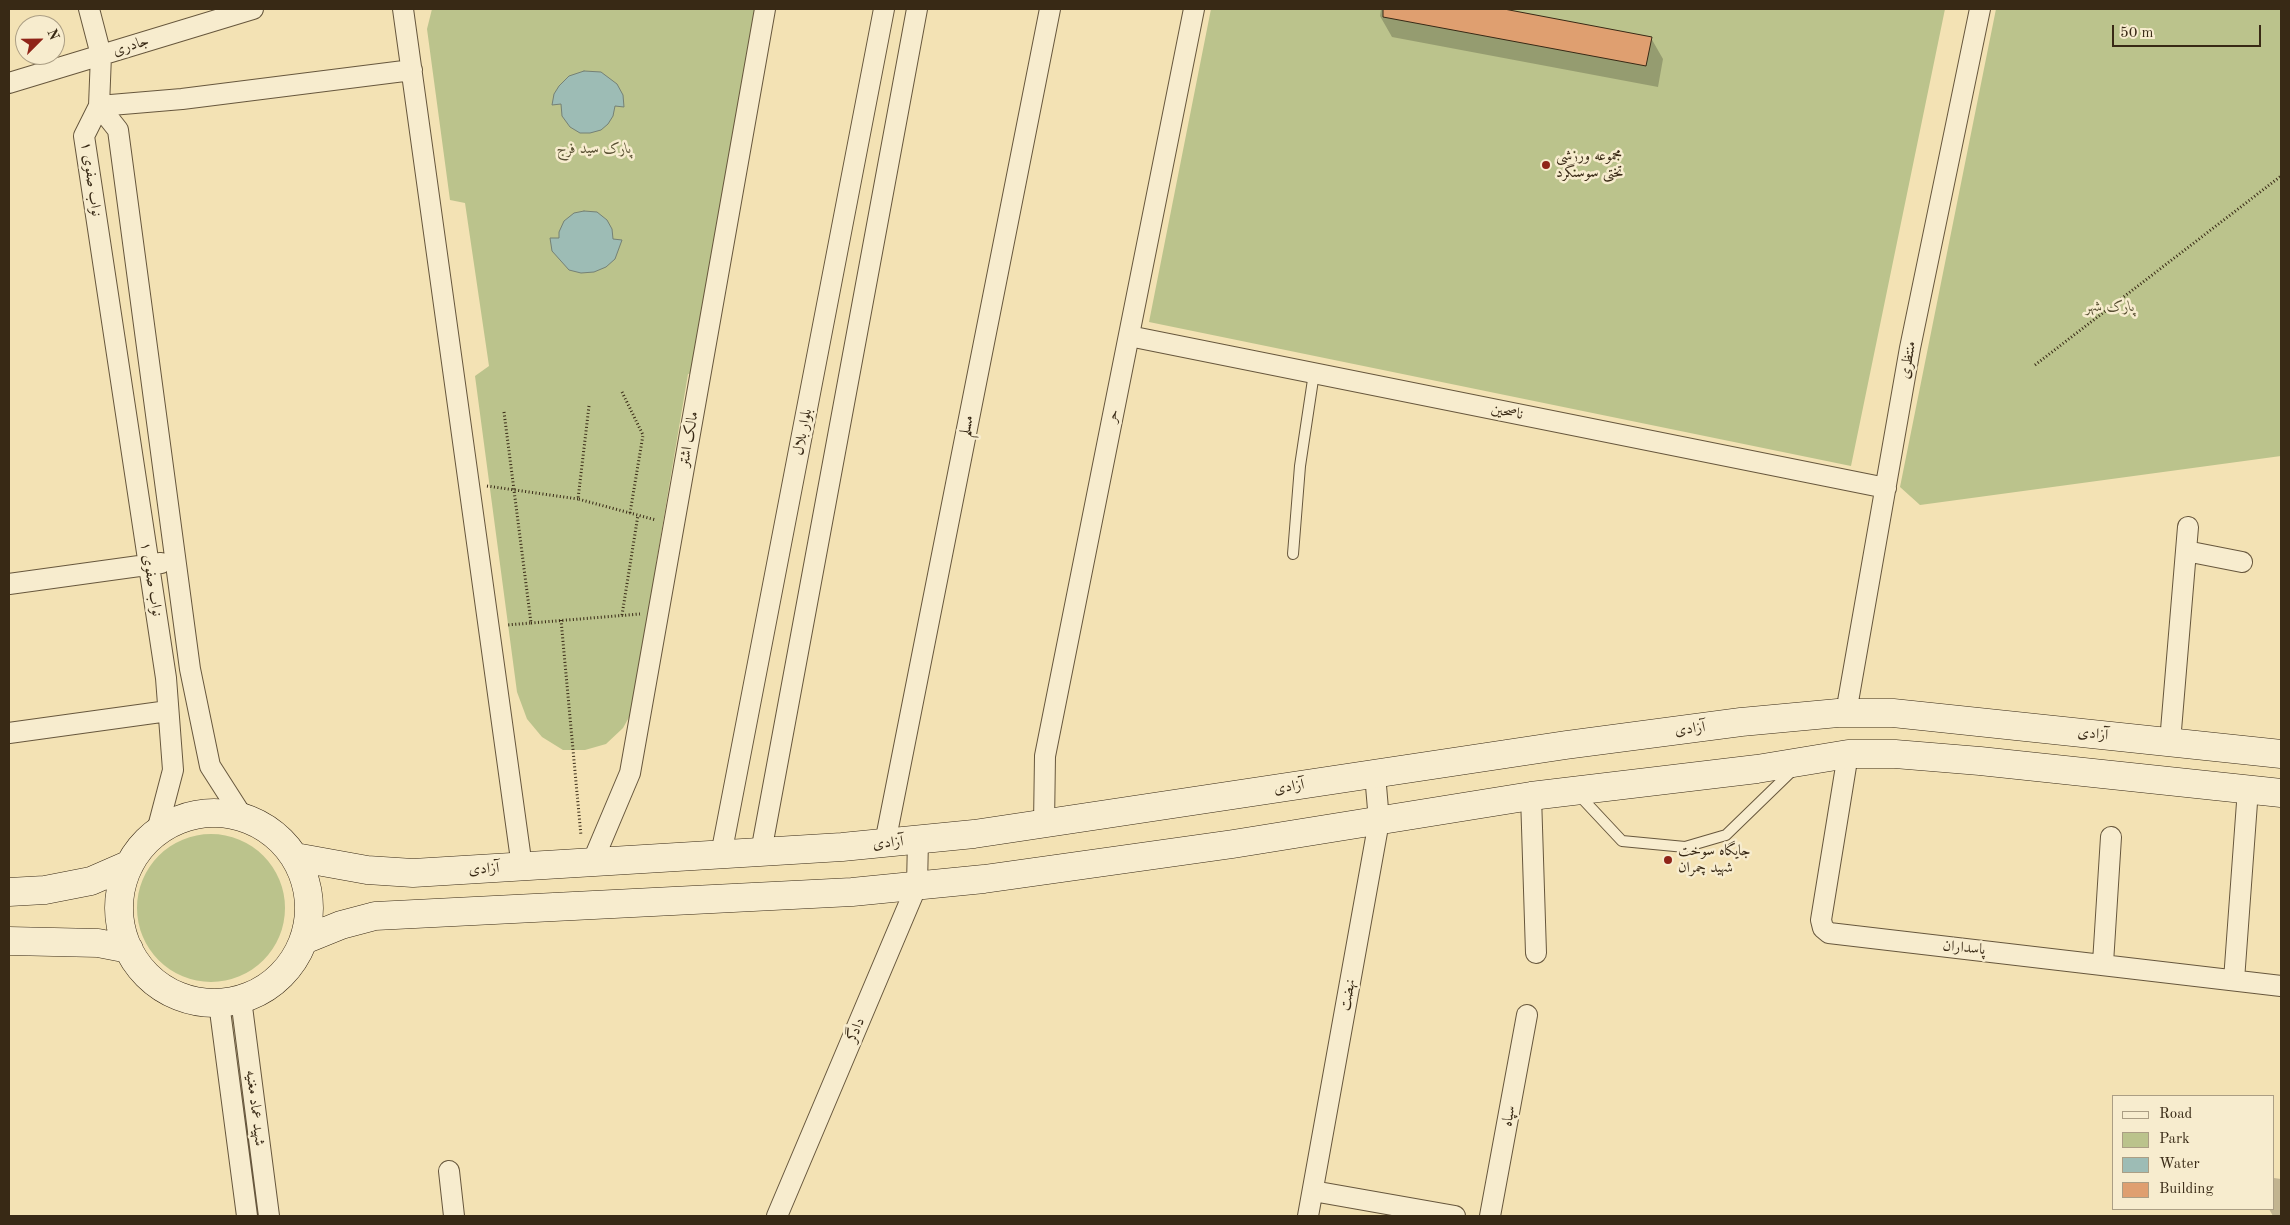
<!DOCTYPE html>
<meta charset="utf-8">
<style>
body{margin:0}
#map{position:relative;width:2290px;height:1225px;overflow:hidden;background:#f3e2b4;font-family:"Old Standard TT",serif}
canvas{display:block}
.frame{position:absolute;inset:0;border:10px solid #382915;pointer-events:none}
.legend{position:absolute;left:2112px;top:1095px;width:162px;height:115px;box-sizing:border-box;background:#f7ecce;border:1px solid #ab9e84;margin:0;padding:6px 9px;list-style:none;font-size:15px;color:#382915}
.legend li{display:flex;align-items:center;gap:10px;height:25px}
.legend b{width:25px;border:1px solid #ab9e84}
.north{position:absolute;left:15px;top:15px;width:50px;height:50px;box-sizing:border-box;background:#f7ecce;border:1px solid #ab9e84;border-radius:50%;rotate:67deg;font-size:14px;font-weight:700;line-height:20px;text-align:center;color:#382915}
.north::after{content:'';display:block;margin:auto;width:18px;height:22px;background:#8f2418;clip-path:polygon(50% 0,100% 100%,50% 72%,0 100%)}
.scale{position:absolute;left:2112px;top:25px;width:149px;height:22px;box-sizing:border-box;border:2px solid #382915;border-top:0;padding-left:6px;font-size:15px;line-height:18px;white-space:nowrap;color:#382915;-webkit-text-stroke:4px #f7ecce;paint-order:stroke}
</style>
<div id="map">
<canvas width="2290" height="1225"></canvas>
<div class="frame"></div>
<ul class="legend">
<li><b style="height:6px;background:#f7ecce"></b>Road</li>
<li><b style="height:14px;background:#bbc38c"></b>Park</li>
<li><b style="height:14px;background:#9dbcb5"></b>Water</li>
<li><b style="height:14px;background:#df9f70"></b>Building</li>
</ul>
<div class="north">N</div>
<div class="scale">50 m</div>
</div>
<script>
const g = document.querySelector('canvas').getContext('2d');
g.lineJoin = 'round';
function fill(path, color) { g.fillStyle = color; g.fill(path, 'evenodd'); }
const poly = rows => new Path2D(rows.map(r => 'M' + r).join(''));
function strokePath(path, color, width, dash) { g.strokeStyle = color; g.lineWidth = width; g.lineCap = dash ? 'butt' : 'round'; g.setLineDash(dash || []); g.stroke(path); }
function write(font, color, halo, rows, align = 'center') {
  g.font = font + ' "Old Standard TT",Amiri,serif'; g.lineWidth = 5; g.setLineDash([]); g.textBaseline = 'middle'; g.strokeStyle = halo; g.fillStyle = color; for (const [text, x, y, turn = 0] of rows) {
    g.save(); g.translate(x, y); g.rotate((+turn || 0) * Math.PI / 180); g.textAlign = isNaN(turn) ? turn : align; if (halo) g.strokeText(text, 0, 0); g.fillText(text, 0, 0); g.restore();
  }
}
fill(poly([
 [432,9,760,9,697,372,688,374,656,564,663,566,637,703,623,728,606,744,585,750,563,750,542,737,527,719,517,692,475,376,489,366,465,203,450,200,427,29],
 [1211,9,1945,9,1851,466,1149,322],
 [1996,9,2281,9,2281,456,1920,505,1900,487],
 '137 908a74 74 0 1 1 148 0a74 74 0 1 1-148 0Z'
]), '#bbc38c');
const water = poly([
 [584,71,601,72,617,84,623,95,624,107,615,106,613,116,608,124,601,130,590,133,580,133,570,127,562,116,561,104,552,105,554,94,559,86,569,76,584,71],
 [584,211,597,212,607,220,612,229,613,239,622,240,615,259,606,267,594,272,581,273,569,270,552,251,550,238,559,238,559,232,564,221,574,213,584,211]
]);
fill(water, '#9dbcb5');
strokePath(water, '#758175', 1);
fill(poly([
 [1381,9,1497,9,1651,38,1663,59,1658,87,1392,37,1380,16],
 [2274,1178,2281,1179,2281,1216,2273,1216,2269,1209,2274,1209]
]), '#0003');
const building = poly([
 [1383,9,1504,9,1652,37,1646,66,1383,17,1383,9]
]);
fill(building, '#df9f70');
strokePath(building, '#382915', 1);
const lane = poly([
 [1293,554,1300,466,1314,373],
 [1578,794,1622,841,1685,847,1726,835,1794,769]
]);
const street = poly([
 [89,9,101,55,99,106,182,99,412,70],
 [403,9,522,867],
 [9,83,253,9],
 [1129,336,1886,488],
 [2186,551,2242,562],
 [9,584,161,563],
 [1846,713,1910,348,1980,9],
 [9,733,168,711],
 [2170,742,2188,527],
 [1848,754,1821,920,1823,928,1829,933,2281,986],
 [1531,796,1536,953],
 [1044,824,1045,756,1194,9],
 [157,831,173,770,166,678,84,136,99,106,118,130,190,669,210,766,242,816],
 [885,843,1050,9],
 [761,852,917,9],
 [721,855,884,9],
 [592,863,630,773,765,9],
 [2103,963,2111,837],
 [2234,980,2248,789],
 [241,999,269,1216],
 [219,1003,247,1216],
 [449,1171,454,1216],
 [1313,1191,1455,1216],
 [777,1216,917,885,918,840],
 [1308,1216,1379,821,1375,774],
 [1490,1216,1527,1015]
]);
const secondary = poly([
 '119 908a95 95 0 1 1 190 0a95 95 0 1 1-190 0Z',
 [295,857,367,870,413,873,842,847,974,834,1566,745,1741,722,1838,713,1893,713,2281,754],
 [9,892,45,890,91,881,130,864],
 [304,940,341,925,375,916,852,892,984,879,1233,844,1531,796,1757,769,1848,754,1895,754,1980,761,2281,793],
 [9,941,98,943,129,949]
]);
strokePath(lane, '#67573d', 12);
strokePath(street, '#67573d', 22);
strokePath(secondary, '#382915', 29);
strokePath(poly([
 [2035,365,2281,176],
 [622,392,643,435,630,513],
 [589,406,578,499,656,520],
 [504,412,531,623,507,625],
 [487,486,578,499],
 [622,615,638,515],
 [561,620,581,836],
 [531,623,640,614]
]), '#382915', 3, [1, 2.5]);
strokePath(lane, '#f7ecce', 10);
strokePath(street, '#f7ecce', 20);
strokePath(secondary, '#f7ecce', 28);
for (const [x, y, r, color] of [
 [1546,165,5,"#8f2418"],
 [1668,860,5,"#8f2418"]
]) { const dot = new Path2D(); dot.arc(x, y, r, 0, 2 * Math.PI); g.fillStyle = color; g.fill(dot); strokePath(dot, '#f7ecce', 2); }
write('15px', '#382915', '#f7ecce', [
 ["جادری",131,46,-17],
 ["نواب صفوی ۱",91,179,82],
 ["منتظری",1908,360,-80],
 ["ناصحین",1507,412,11],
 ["حر",1113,416,-79],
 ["مسلم",967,426,-79],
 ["بلوار بلال",803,432,-79],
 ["مالک اشتر",689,439,-80],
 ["نواب صفوی ۱",151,579,81],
 ["آزادی",1690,729,-7],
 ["آزادی",2093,734,6],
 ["آزادی",1289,787,-9],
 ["آزادی",888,843,-5],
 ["آزادی",484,869,-3],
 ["پاسداران",1964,948,6],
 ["نهضت",1348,995,-80],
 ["دادگر",856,1030,-67],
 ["شهید عماد مغنیه",255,1108,83],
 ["سپاه",1509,1116,-80]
]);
write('italic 15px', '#595033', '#f7ecce', [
 ["پارک سید فرج",594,149],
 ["پارک شهر",2110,307]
]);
write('15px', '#382915', '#f7ecce', [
 ["مجموعه ورزشی",1556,156],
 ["تختی سوسنگرد",1556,173],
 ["جایگاه سوخت",1678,851],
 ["شهید چمران",1678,868]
], 'left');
</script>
